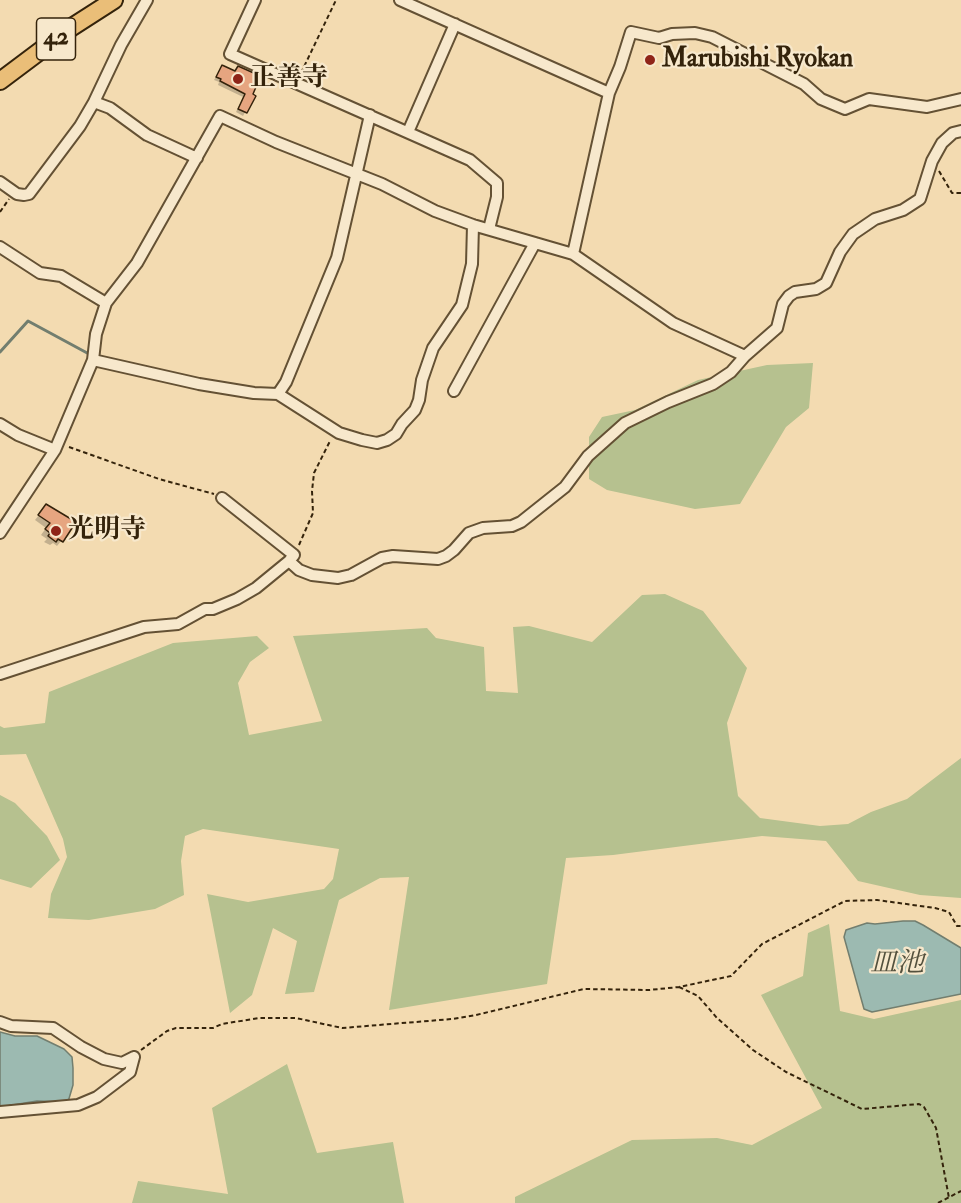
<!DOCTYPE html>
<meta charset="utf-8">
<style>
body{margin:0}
canvas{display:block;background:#f3dbb1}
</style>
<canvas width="961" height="1203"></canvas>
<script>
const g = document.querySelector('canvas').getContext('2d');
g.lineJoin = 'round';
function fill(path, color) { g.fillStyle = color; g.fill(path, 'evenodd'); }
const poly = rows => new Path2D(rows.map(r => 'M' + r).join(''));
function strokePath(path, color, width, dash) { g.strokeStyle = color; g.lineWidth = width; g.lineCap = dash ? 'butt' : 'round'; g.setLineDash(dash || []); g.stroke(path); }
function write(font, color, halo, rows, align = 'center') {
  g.font = font + ' "IM FELL Double Pica","Noto Serif JP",serif'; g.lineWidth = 4.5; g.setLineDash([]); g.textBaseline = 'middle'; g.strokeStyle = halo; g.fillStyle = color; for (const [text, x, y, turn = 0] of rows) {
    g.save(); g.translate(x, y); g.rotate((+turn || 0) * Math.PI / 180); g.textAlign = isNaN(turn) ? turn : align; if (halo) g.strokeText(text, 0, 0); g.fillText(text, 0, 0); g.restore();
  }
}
fill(poly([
 [813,363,809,408,786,427,740,504,695,509,607,490,589,479,589,437,602,417,635,410,698,380,767,365],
 [665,594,703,611,747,668,727,723,738,796,760,818,820,826,848,824,871,812,907,799,961,758,961,898,920,895,858,881,826,841,762,836,613,855,566,858,547,984,389,1010,409,877,380,878,339,900,314,992,285,994,297,941,273,928,252,995,230,1013,207,894,248,902,324,889,333,879,339,849,203,829,185,836,181,861,184,895,155,909,89,920,48,918,51,894,67,857,63,839,26,754,0,755,0,726,4,728,45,723,49,692,173,643,257,636,269,648,250,662,238,683,249,735,322,721,293,636,427,628,436,638,484,647,486,691,518,693,513,627,529,626,592,642,642,595],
 [0,795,15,803,47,836,60,860,31,888,0,879],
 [829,924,840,1011,874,1019,961,1000,961,1203,515,1203,515,1197,632,1140,717,1138,752,1145,822,1108,761,995,803,976,808,933],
 [287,1064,317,1153,393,1142,404,1203,132,1203,138,1181,228,1194,212,1108]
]), '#b6c18f');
const water = poly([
 [903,921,915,921,923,925,961,948,961,994,872,1012,864,1009,844,937,846,930,867,923,875,924,903,921],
 [0,1032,15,1036,37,1036,64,1049,72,1057,73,1068,73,1085,68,1102,37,1101,0,1107,0,1032]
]);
fill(water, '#9cbab1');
strokePath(water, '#727e6f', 1.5);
fill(poly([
 [222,67,234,72,238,67,251,95,254,96,243,116,236,112,243,97,218,85,219,82,214,80],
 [46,506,61,541,57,546,53,543,50,545,44,542,47,539,41,535,46,528,35,520]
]), '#0003');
strokePath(poly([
 [0,352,28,321,89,354]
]), '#727e6f', 3);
const building = poly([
 [222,65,235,71,238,66,256,74,254,77,259,80,253,94,256,96,247,113,238,109,245,94,220,81,221,79,216,77,222,65],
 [46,504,76,522,63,542,58,539,56,542,48,536,50,533,45,529,50,523,38,515,46,504]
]);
fill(building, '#e6a580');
strokePath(building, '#34230b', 1.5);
const minor = poly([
 [255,0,230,54,470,160,497,183,497,197,489,229],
 [400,0,609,93],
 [94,102,110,108,147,135,197,158],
 [408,132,455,24],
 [0,182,17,194,24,195,29,194,80,126,94,102,121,45,147,0],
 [0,247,40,273,61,276,106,303],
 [573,254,609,93,620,67,631,32,659,38,672,34,695,33,712,37,804,84,821,99,845,109,869,99,927,107,961,99],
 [93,360,199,384,254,393,278,394,339,433,362,440,377,443,387,440,396,434,402,424,415,410,419,400,422,380,433,348,462,305,472,264,473,225],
 [454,391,535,243],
 [278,394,286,382,337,258,370,115],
 [0,424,18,435,55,450],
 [0,533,55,450,93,360,96,334,106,303,137,263,220,116,276,142,382,184,435,211,473,225,573,254,673,323,745,356],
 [289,561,299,570,312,575,338,578,351,575,382,558,393,556,438,559,446,556,454,550,469,533,483,528,512,526,521,522,565,487,588,456,625,423,668,402,713,384,731,372,745,356,777,328,783,304,789,296,795,292,816,289,826,283,840,252,853,234,875,219,903,210,920,199,932,161,942,143,953,133,961,131],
 [0,674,144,627,178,624,205,609,213,609,237,599,256,588,289,561,294,555,222,498],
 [0,1022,11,1026,53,1028,81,1047,104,1059,122,1063,134,1057],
 [0,1112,78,1105,97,1097,130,1072,134,1057]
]);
const highway = poly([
 [0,81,72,27,114,0]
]);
strokePath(minor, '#645134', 14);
strokePath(highway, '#34230b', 20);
strokePath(poly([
 [301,73,336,0],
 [939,171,952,193,961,193],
 [0,212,9,199],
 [69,447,159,479,214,494],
 [299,545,313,513,312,491,314,473,330,441],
 [679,987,698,996,717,1018,753,1050,786,1072,862,1109,919,1104,924,1107,936,1128,949,1198],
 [141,1050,167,1031,176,1028,213,1028,222,1024,259,1018,296,1018,342,1028,452,1019,476,1015,584,989,649,990,679,987,731,976,762,944,845,901,877,900,935,908,949,912,957,926,961,926],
 [938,1203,961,1191]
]), '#34230b', 2, [4.5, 3]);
strokePath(minor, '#f7e8cc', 10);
strokePath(highway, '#eabe78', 16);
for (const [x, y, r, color] of [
 [650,60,6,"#8f2418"],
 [238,79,6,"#8f2418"],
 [56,531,6,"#8f2418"]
]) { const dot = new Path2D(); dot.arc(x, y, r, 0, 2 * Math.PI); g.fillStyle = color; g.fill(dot); strokePath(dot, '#f7e8cc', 2); }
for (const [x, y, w] of [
 [56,39,39]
]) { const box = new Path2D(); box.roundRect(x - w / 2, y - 21, w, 42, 4.5); g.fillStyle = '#f7e8cc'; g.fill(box); strokePath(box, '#34230b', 1.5); }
write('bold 24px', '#34230b', null, [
 ["42",56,39]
]);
write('bold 26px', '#34230b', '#f7e8cc', [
 ["Marubishi Ryokan",662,60],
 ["正善寺",250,79],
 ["光明寺",68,531]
], 'left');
write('italic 27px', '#53503d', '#f7e8cc', [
 ["皿池",897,965]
]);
</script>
